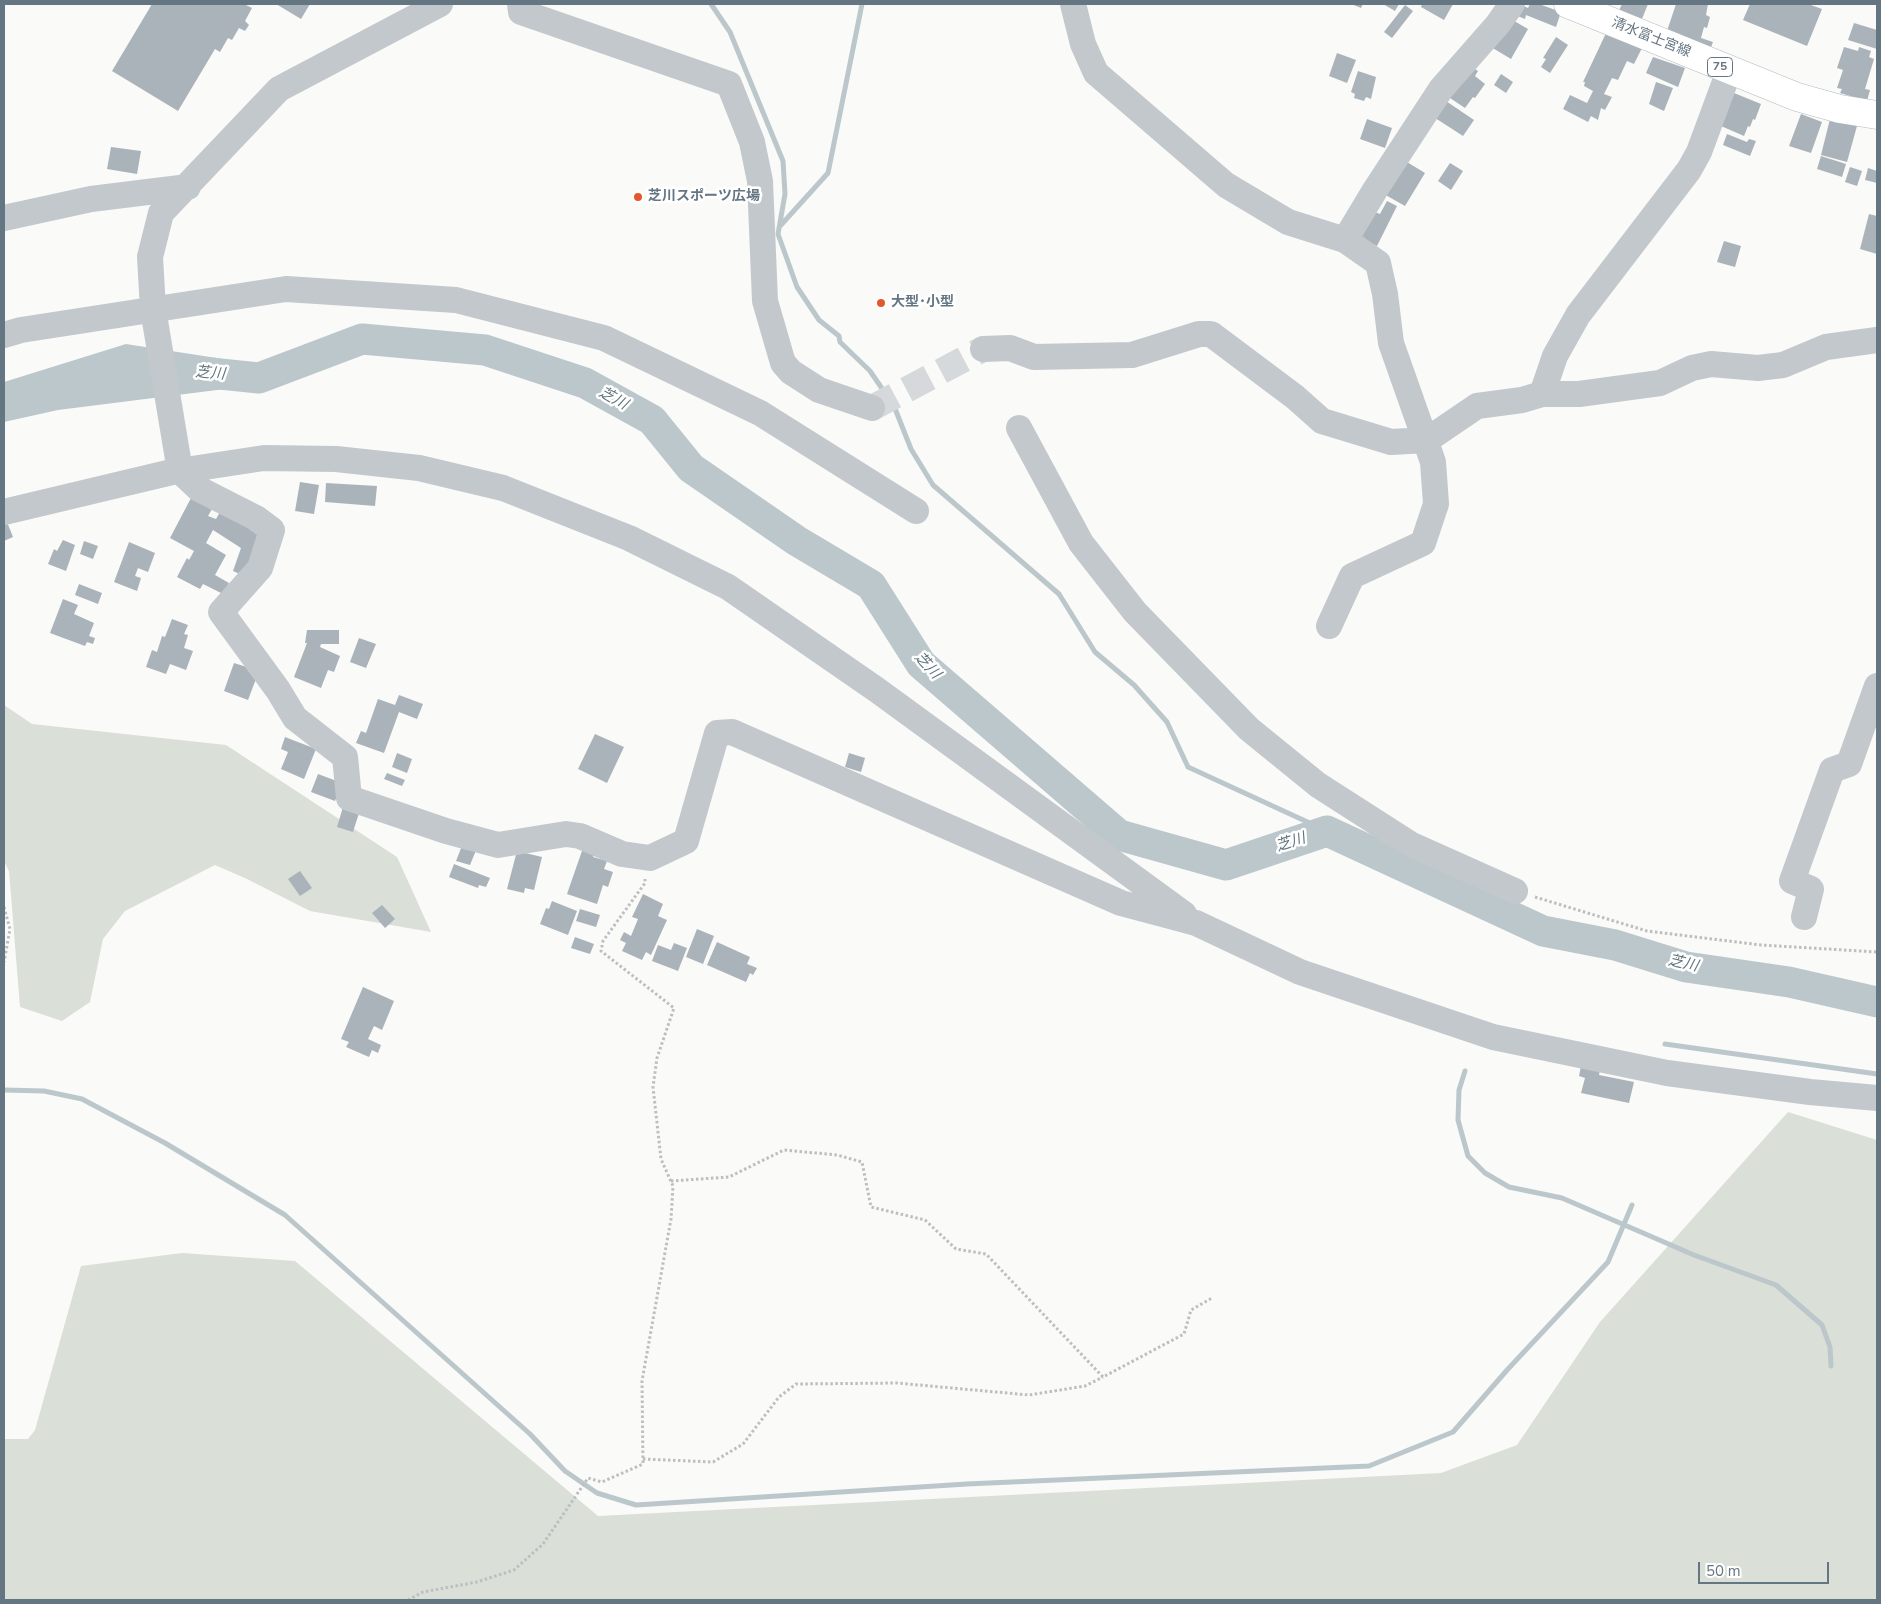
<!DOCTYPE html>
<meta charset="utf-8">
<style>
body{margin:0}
#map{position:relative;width:1881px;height:1604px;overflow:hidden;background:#fafaf8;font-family:"Nunito Sans",sans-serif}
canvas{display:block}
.frame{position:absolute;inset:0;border:5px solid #657683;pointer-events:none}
.scale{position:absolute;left:1698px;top:1562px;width:131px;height:22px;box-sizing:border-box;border:2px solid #657683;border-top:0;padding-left:6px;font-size:15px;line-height:18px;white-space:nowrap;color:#657683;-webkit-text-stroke:4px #fff;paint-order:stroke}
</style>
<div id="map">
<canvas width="1881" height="1604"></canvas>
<div class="frame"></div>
<div class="scale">50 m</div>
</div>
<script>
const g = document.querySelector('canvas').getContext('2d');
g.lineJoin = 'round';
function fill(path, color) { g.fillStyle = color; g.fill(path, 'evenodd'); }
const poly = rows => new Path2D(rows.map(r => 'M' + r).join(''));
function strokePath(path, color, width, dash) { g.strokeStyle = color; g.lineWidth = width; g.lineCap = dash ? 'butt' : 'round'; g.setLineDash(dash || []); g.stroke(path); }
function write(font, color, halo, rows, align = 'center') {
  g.font = font + ' "Nunito Sans","Noto Sans JP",sans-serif'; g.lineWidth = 5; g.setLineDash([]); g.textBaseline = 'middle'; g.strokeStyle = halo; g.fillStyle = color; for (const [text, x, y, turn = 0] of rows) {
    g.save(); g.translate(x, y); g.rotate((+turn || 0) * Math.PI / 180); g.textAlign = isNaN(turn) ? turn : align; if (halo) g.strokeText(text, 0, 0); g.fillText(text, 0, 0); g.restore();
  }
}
fill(poly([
 [4,705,32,724,226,745,397,857,431,932,310,911,247,879,215,865,125,911,103,939,90,1002,62,1021,20,1007,9,871,4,861],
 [1788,1112,1877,1140,1877,1600,4,1600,4,1439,28,1439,35,1430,81,1266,182,1253,295,1261,598,1516,1441,1473,1517,1445,1600,1322]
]), '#dadfd7');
fill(poly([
 [126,344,223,359,225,389,58,410,4,422,4,382]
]), '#bbc7cb');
strokePath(poly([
 [711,4,730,32,783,161,785,194,778,234,797,287,819,320,839,336,840,342,870,371,894,406,911,449,933,485,1059,594,1095,652,1134,685,1167,722,1188,767,1327,831],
 [781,225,828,173,862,4],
 [1873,1000,1877,998],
 [1665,1044,1877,1074],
 [1465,1071,1459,1090,1458,1120,1468,1156,1485,1173,1509,1187,1562,1198,1694,1255,1776,1285,1822,1325,1830,1347,1831,1366],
 [4,1090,44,1091,82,1099,165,1143,285,1215,530,1434,565,1471,597,1493,636,1505,967,1484,1369,1466,1453,1432,1508,1369,1608,1262,1632,1205]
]), '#bbc7cb', 5);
strokePath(poly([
 [181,370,259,378,362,339,485,350,585,383,652,420,691,468,797,541,871,585,921,664,1119,835,1226,865,1327,831,1543,931,1615,945,1686,967,1789,982,1877,1002]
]), '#bbc7cb', 31);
fill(poly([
 [152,4,244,4,252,8,245,21,249,25,245,31,239,28,232,40,228,38,220,52,215,49,178,111,112,71],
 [276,4,310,4,301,19],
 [1351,4,1363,4,1361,8],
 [1383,4,1399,4,1395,11],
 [1422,4,1453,4,1444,20,1421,7],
 [1519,4,1528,8,1530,4,1539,4,1561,12,1556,27,1526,15,1525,19,1515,15],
 [1622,4,1648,4,1640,24,1617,15],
 [1676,4,1708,4,1706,15,1710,17,1707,28,1704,27,1701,38,1713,42,1710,50,1666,34],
 [1750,4,1808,4,1822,9,1807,46,1743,20],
 [1405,5,1413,11,1392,38,1384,32],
 [1509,18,1528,29,1511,59,1491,47],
 [1854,23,1877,30,1877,49,1848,40],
 [1607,31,1642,48,1634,64,1627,61,1618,80,1612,78,1604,94,1612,97,1605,110,1601,108,1598,120,1591,116,1588,122,1563,109,1570,95,1587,103,1593,91,1584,86,1585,82,1583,82],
 [1556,37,1568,45,1550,73,1541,67,1546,59,1543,58],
 [1844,47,1858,51,1859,47,1871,51,1869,57,1874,59,1865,89,1870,90,1867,101,1840,93,1842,89,1837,88,1843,70,1837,68],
 [1337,53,1356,60,1347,83,1329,76],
 [1653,57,1685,68,1678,87,1646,73],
 [1465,62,1478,71,1475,76,1485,84,1475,98,1473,97,1465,108,1444,94],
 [1358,71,1376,77,1371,99,1366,97,1364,101,1354,98,1355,94,1351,92],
 [1501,74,1513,82,1506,93,1494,85],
 [1656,82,1673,88,1664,111,1649,104],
 [1734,93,1761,104,1755,120,1753,119,1750,127,1748,126,1744,136,1721,126],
 [1440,97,1474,120,1463,136,1429,114],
 [1801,114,1822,122,1811,153,1789,146],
 [1367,119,1392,128,1385,148,1360,139],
 [1830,119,1857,126,1847,162,1821,155],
 [1727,134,1747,142,1749,139,1756,141,1750,156,1723,145],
 [111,147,141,151,137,174,107,169],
 [1821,156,1846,164,1842,177,1817,169],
 [1402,159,1425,173,1405,206,1382,193],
 [1450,163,1463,171,1451,190,1438,181],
 [1850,167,1862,171,1857,186,1845,182],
 [1868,168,1877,171,1877,183,1865,180],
 [1387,201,1397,206,1377,246,1356,237,1369,210,1380,214],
 [1869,214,1877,216,1877,254,1860,249],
 [1724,241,1741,246,1735,267,1717,262],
 [300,482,319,485,314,514,295,511],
 [326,483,377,486,375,506,325,502],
 [191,498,212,509,208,516,216,519,220,512,264,535,244,576,233,571,241,548,213,530,206,543,226,555,215,575,229,583,223,594,203,584,200,589,177,577,187,558,189,560,194,551,170,538],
 [7,522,13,537,4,541,4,523],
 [63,540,75,545,66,571,48,564,54,549,57,551],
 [84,541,98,546,93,559,80,554],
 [129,542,155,553,148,572,138,568,135,576,141,578,137,591,114,582],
 [79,584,102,593,98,604,75,595],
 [63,599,78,605,74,614,94,623,89,636,95,638,93,644,87,642,85,646,50,633],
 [172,619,188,625,184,634,188,635,184,648,193,651,186,670,170,664,166,674,146,667,152,650,157,652,162,636,165,637],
 [307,630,339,630,339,644,321,644,320,647,340,656,334,672,328,670,321,688,294,677,307,643,305,643],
 [359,638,376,644,366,668,350,662],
 [234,663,259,671,248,700,224,691],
 [399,695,423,704,417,719,399,712,384,753,356,743,361,731,366,733,378,699,395,705],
 [595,734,624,747,607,783,578,769],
 [285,737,316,749,304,779,281,769,288,752,281,749],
 [397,753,412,759,407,773,392,767],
 [849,753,865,758,861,772,845,767],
 [387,773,405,780,402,786,384,779],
 [318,774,342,783,335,801,311,792],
 [343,807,359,813,353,832,337,827],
 [463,843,477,848,470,865,456,861],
 [583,848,595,852,593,857,607,861,604,869,613,872,608,887,603,885,597,904,567,894],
 [517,851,542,857,534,890,525,888,524,893,507,889],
 [454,864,490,878,486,887,479,885,478,888,449,877],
 [300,871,312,888,300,896,288,879],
 [643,894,663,904,658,916,667,920,651,955,646,952,642,960,622,951,626,943,620,940,624,932,631,936,638,919,632,917],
 [552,901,577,911,568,935,540,924,546,908,549,909],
 [382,905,395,919,385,928,372,913],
 [580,909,600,915,596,927,576,921],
 [697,929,714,936,703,964,686,957],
 [575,937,594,944,590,954,571,948],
 [717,942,750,957,747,964,757,968,753,975,750,973,746,982,707,965],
 [674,943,687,948,678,971,652,961,658,945,671,950],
 [363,987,394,1001,382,1030,374,1026,368,1039,381,1045,378,1053,372,1050,369,1057,346,1047,349,1042,341,1039],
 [1581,1066,1600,1070,1599,1075,1634,1082,1629,1103,1581,1093,1585,1078,1579,1076]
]), '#aab3b9');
strokePath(poly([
 [872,408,983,349]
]), '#d5d9db', 26, [26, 13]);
const major = poly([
 [1568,4,1797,97,1840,109,1877,115]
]);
strokePath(major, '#b5babe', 29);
strokePath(poly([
 [1535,897,1647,931,1761,945,1877,952],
 [4,907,10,929,4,962],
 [671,1181,729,1177,784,1150,837,1155,862,1162,871,1207,925,1220,956,1249,986,1254,1103,1377,1184,1334,1191,1310,1212,1298],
 [643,1459,713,1462,743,1444,779,1397,796,1384,897,1383,1029,1395,1085,1386,1103,1377],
 [408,1600,423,1592,477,1582,514,1570,543,1544,588,1478,602,1482,643,1464,642,1381,671,1219,673,1186,661,1159,653,1087,657,1058,674,1008,601,951,603,941,645,883,645,879]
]), '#bbbfc2', 3, [2.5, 2.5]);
strokePath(poly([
 [440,4,279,89,161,213,150,257,153,309,180,471,199,489,256,518,272,530,260,568,221,612,278,690,295,718,345,757,349,798,446,831,498,845,566,834,580,836,622,854,650,858,686,841,717,733,732,732,1121,903,1196,923,1300,972,1493,1037,1667,1073,1810,1092,1877,1098],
 [520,4,521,12,729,84,752,142,760,181,765,301,783,363,791,372,819,390,872,408],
 [1073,4,1083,44,1096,73,1226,185,1288,222,1345,240,1378,263,1385,294,1391,343,1433,462,1436,504,1423,543,1352,576,1329,626],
 [4,218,91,199,188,187],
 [1345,240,1375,190,1441,89,1498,24,1512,4],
 [4,335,21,330,286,289,456,300,604,338,760,413,916,511],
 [983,349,1010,348,1034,357,1132,355,1199,334,1211,334,1295,397,1322,421,1391,442,1427,440,1477,406,1522,400,1542,394,1579,394,1660,383,1692,368,1711,364,1758,368,1783,365,1826,347,1877,340],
 [1542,394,1555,356,1578,315,1689,170,1699,152,1729,71],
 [1019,428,1081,543,1135,612,1249,729,1318,785,1410,844,1515,891],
 [4,512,172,472,264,458,336,459,419,468,503,488,629,538,728,587,877,690,1184,914],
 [1804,917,1811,889,1792,881,1832,770,1849,764,1877,686]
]), '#c3c8cc', 26);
strokePath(major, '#fff', 28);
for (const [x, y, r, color] of [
 [638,197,5,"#e4572e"],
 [881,303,5,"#e4572e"]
]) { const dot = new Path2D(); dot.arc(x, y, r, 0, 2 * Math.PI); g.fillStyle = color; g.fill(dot); strokePath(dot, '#fff', 2); }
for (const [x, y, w] of [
 [1720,67,25]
]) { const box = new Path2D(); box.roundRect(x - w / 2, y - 9.5, w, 19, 4); g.fillStyle = '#fff'; g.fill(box); strokePath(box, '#657683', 1); }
write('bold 12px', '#657683', null, [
 ["75",1720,67]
]);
write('14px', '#657683', '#fff', [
 ["清水富士宮線",1651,38,22]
]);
write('bold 14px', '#657683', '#fff', [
 ["芝川スポーツ広場",648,197],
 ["大型･小型",891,303]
], 'left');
write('italic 15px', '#60757c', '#fff', [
 ["芝川",210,374,5],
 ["芝川",613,399,29],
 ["芝川",927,666,47],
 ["芝川",1291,843,-18],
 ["芝川",1683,964,13]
]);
</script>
